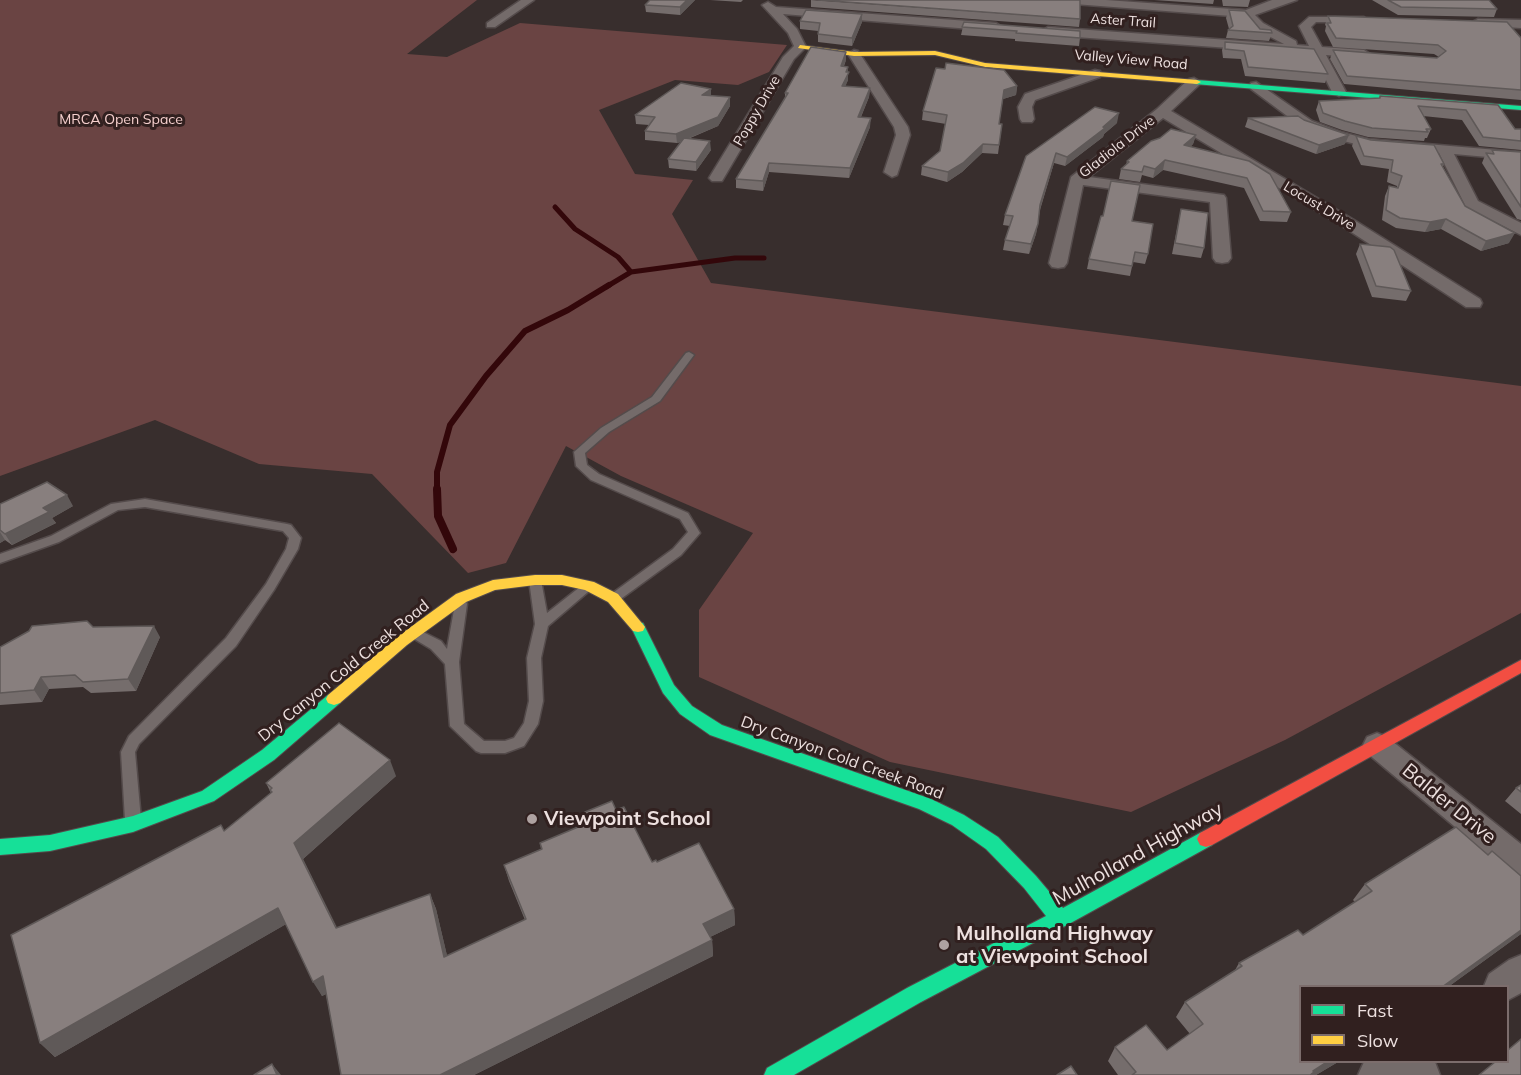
<!DOCTYPE html>
<style>
body{margin:0}
#map{position:relative;width:1521px;height:1075px;overflow:hidden;background:#382e2d;font-family:Mulish,sans-serif}
canvas{display:block}
.legend{position:absolute;left:1299px;top:985px;width:210px;height:78px;box-sizing:border-box;background:#31201f;border:2px solid #7c6d6c;margin:0;padding:8px 10px;list-style:none;font-size:18px;color:#ede0df}
.legend li{display:flex;align-items:center;gap:12px;height:30px}
.legend b{width:30px;border:2px solid #7c6d6c}
</style>
<div id="map">
<canvas width="1521" height="1075"></canvas>
<ul class="legend">
<li><b style="height:8px;background:#16e098"></b>Fast</li>
<li><b style="height:8px;background:#ffcf43"></b>Slow</li>
</ul>
</div>
<script>
const g = document.querySelector('canvas').getContext('2d');
g.lineJoin = 'round';
function fill(path, color) { g.fillStyle = color; g.fill(path, 'evenodd'); }
const poly = rows => new Path2D(rows.map(r => 'M' + r).join(''));
function strokePath(path, color, width, dash) { g.strokeStyle = color; g.lineWidth = width; g.lineCap = dash ? 'butt' : 'round'; g.setLineDash(dash || []); g.stroke(path); }
function write(font, color, halo, rows, align = 'center') {
  g.font = font + ' Mulish,sans-serif'; g.lineWidth = 6; g.setLineDash([]); g.textBaseline = 'middle'; g.strokeStyle = halo; g.fillStyle = color; for (const [text, x, y, turn = 0] of rows) {
    g.save(); g.translate(x, y); g.rotate((+turn || 0) * Math.PI / 180); g.textAlign = isNaN(turn) ? turn : align; if (halo) g.strokeText(text, 0, 0); g.fillText(text, 0, 0); g.restore();
  }
}
fill(poly([
 [0,0,477,0,407,54,447,57,520,23,787,45,769,72,738,85,675,80,599,110,635,174,693,180,672,214,711,283,1521,386,1521,613,1285,740,1131,812,890,762,699,677,699,610,753,533,621,476,566,446,506,563,468,573,372,474,259,464,155,420,0,476]
]), '#6a4443');
strokePath(poly([
 [555,207,575,229,618,257,631,272],
 [606,287,631,272,735,258,764,258]
]), '#33070a', 5);
strokePath(poly([
 [437,490,437,472,450,425,486,376,525,331,568,310,609,285]
]), '#33070a', 6);
strokePath(poly([
 [437,489,438,516,453,549]
]), '#33070a', 8);
const lane = poly([
 [689,352,694,355,660,401,609,432,585,453,587,465,599,474,688,513,700,533,681,555,618,601,610,601,608,598,610,595,673,549,688,532,680,519,591,480,576,466,574,452,601,428,652,397,686,353,689,352],
 [145,499,287,524,291,525,301,538,298,549,274,590,236,646,139,744,135,752,141,820,138,825,133,827,128,825,125,820,121,752,129,736,226,638,266,584,286,549,289,538,283,531,145,507,118,510,59,542,0,563,0,554,51,536,111,504,145,499],
 [535,576,539,577,541,580,547,613,585,583,589,582,593,583,595,586,548,626,541,658,543,701,538,724,524,746,505,753,481,753,476,751,450,726,445,664,431,649,411,637,409,634,411,631,416,629,421,631,441,641,447,649,455,604,456,601,461,599,466,601,467,604,459,662,464,724,484,741,505,741,514,738,524,723,529,701,527,658,535,624,529,580,531,577,535,576]
]);
const street = poly([
 [521,0,534,0,495,27,487,27,487,23,521,0],
 [1055,0,1106,0,1246,10,1272,0,1297,0,1255,15,1263,23,1296,41,1297,45,1309,46,1299,26,1309,17,1364,17,1366,19,1360,22,1316,22,1311,27,1322,47,1364,50,1370,54,1364,58,1326,55,1346,92,1339,96,1332,92,1313,54,1048,35,1042,31,1048,27,1284,44,1255,29,1244,17,1061,3,1055,0],
 [768,2,776,7,996,23,1002,27,996,31,783,14,797,29,806,47,794,59,722,181,712,181,709,178,783,57,794,46,788,33,762,5,768,2],
 [1478,19,1521,20,1521,28,1474,25,1474,21,1478,19],
 [854,50,858,51,908,127,910,135,897,175,892,177,884,172,896,135,894,127,848,54,854,50],
 [1095,70,1100,71,1101,74,1100,77,1035,100,1032,107,1034,119,1032,122,1022,122,1020,119,1018,107,1025,94,1095,70],
 [1194,78,1201,82,1199,85,1171,111,1354,220,1480,299,1482,303,1480,307,1466,307,1342,226,1163,118,1089,177,1224,195,1226,198,1231,258,1228,262,1222,263,1216,262,1213,258,1210,202,1083,185,1067,263,1064,267,1058,268,1052,267,1049,263,1071,177,1157,109,1189,79,1194,78],
 [1256,82,1312,121,1341,132,1368,139,1521,152,1521,160,1454,154,1478,201,1521,223,1521,235,1466,207,1439,153,1368,147,1331,138,1302,127,1251,89,1249,86,1251,83,1256,82],
 [1377,733,1387,737,1521,844,1521,877,1510,873,1367,753,1363,745,1367,737,1377,733],
 [1521,955,1521,993,1508,1000,1508,986,1484,986,1489,974,1509,960,1521,955],
 [1364,1062,1435,1062,1440,1075,1358,1075,1364,1062]
]);
const fast = poly([
 [1197,80,1521,106,1521,110,1194,84,1193,82,1197,80],
 [638,622,643,623,674,685,692,706,722,725,931,799,964,815,998,837,1036,876,1063,908,1200,833,1206,831,1212,833,1215,839,1212,845,1067,925,921,1002,794,1075,764,1075,767,1068,907,988,1046,916,1024,888,986,849,952,825,919,809,710,735,680,714,663,693,631,627,633,623,638,622],
 [334,693,340,695,342,699,340,703,274,760,214,801,133,832,50,851,0,855,0,839,50,835,133,816,202,791,262,750,328,695,334,693]
]);
const slow = poly([
 [800,45,854,52,935,51,985,63,1197,80,1201,82,1197,84,985,67,935,55,854,56,798,48,800,45],
 [535,575,562,575,594,582,618,594,645,627,643,631,638,632,633,631,608,602,585,590,562,585,535,585,495,590,466,602,407,645,340,703,334,705,328,703,326,699,328,695,397,637,456,594,493,580,535,575]
]);
const jam = poly([
 [1521,660,1521,673,1212,845,1206,847,1200,845,1197,839,1200,833,1521,660]
]);
strokePath(lane, '#544b4b', 3);
strokePath(street, '#544b4b', 3);
strokePath(fast, '#544b4b', 2);
strokePath(slow, '#544b4b', 2);
strokePath(jam, '#544b4b', 2);
fill(lane, '#746b6a');
fill(street, '#746b6a');
fill(fast, '#16e098');
fill(slow, '#ffcf43');
fill(jam, '#f24e42');
fill(poly([
 [650,0,695,0,680,15,646,12,645,5],
 [710,0,743,0,741,2],
 [811,0,1080,19,1079,27,811,7],
 [1154,0,1214,0,1213,4],
 [1222,0,1250,0,1248,7,1223,6],
 [1372,0,1489,0,1497,9,1494,17,1398,15],
 [1229,10,1260,29,1272,33,1269,41,1226,38,1228,30,1229,29,1226,18],
 [862,14,862,22,852,46,818,42,818,31,800,29,800,21],
 [1328,16,1521,38,1521,100,1344,84,1330,59,1333,50,1437,58,1439,57,1434,54,1333,47,1325,31,1326,26,1325,25],
 [964,22,1080,38,1079,46,1015,41,1015,39,961,35],
 [1225,42,1328,74,1325,83,1245,76,1241,59,1223,58,1222,50],
 [846,60,844,66,848,72,848,80,845,86,870,88,869,97,861,117,870,127,849,178,769,172,763,191,736,188,736,179,785,98,785,93],
 [1017,86,1016,95,1003,99,999,124,1002,124,998,154,982,153,962,172,947,182,921,175,922,166,940,151,946,124,922,120,923,111],
 [711,96,730,106,718,126,688,139,711,150,696,171,669,168,668,159,681,142,677,143,645,140,645,131,649,125,636,124,635,115],
 [1380,96,1498,105,1515,129,1521,129,1521,150,1479,146,1462,120,1423,116,1431,129,1427,138,1425,138,1424,141,1368,137,1342,130,1320,122,1316,110,1319,101,1379,98],
 [1248,118,1304,120,1345,144,1316,154,1245,127],
 [1117,123,1104,134,1103,137,1065,166,1054,163,1040,210,1036,234,1029,254,1003,250,1005,240,1010,226,1003,225,1005,215,1026,156],
 [1196,135,1193,144,1190,147,1249,161,1291,212,1287,222,1260,221,1244,188,1163,170,1153,178,1142,175,1140,182,1119,179,1121,169,1126,165,1127,161],
 [1356,136,1444,164,1443,167,1465,206,1509,243,1481,251,1441,229,1425,232,1396,228,1382,220,1385,196,1389,186,1397,187,1397,186,1387,182,1389,169,1361,165,1352,146],
 [1492,150,1521,152,1521,220,1517,219,1482,163,1486,153,1490,154],
 [1181,209,1204,248,1201,258,1172,254],
 [1132,221,1148,254,1145,264,1133,262,1130,276,1087,269,1089,259],
 [1360,244,1411,291,1406,301,1372,297,1356,254],
 [0,504,73,506,52,518,56,523,12,545,5,540,0,543],
 [93,627,160,637,136,691,91,693,83,687,49,689,42,702,0,705,0,647],
 [396,776,303,859,337,928,430,894,436,909,447,956,525,920,509,881,504,865,541,849,540,843,587,823,585,812,616,810,652,862,657,862,734,909,735,925,710,937,712,940,713,956,474,1075,341,1075,326,994,322,996,286,924,55,1057,40,1043,221,825,224,831,271,793,266,783],
 [1521,785,1521,814,1505,801,1516,788],
 [1488,855,1521,876,1521,934,1448,987,1300,1062,1338,1062,1316,1075,1118,1075,1108,1061,1115,1047,1167,1050,1190,1034,1176,1017,1185,1002,1234,972,1239,963,1303,935,1355,902,1353,900,1365,884]
]), '#756d6c');
fill(poly([
 [687,0,695,0,680,15,680,7],
 [862,14,862,22,852,46,852,38],
 [846,52,846,60,840,75,841,66],
 [848,67,848,80,842,95,842,86],
 [1017,86,1016,95,1003,99,1004,90],
 [870,88,869,97,857,126,858,117],
 [711,89,711,98,702,95],
 [730,97,730,106,718,126,677,143,676,134],
 [1119,113,1117,123,1104,134,1103,137,1065,166,1067,157],
 [871,118,870,127,849,178,850,168],
 [1196,135,1193,144,1182,154,1184,145],
 [1349,135,1345,144,1316,154,1319,145],
 [710,141,711,150,696,171,696,162],
 [983,144,982,153,962,172,947,182,948,172],
 [1056,153,1054,163,1038,215,1040,205],
 [1165,160,1163,170,1153,178,1155,169],
 [769,163,769,172,763,191,763,181],
 [1446,219,1441,229,1425,232,1430,222],
 [1038,224,1036,234,1029,254,1031,244],
 [1515,233,1509,243,1481,251,1486,241],
 [67,495,73,506,52,518,56,523,12,545,5,534,43,508],
 [0,532,5,540,0,543],
 [154,626,160,637,136,691,128,679],
 [41,677,49,689,42,702,34,690],
 [390,760,396,776,303,859,345,943,294,843],
 [430,894,436,909,451,972,444,957],
 [278,908,288,923,55,1057,40,1043],
 [734,909,735,925,704,940,703,924],
 [1521,930,1521,934,1448,987,1442,987],
 [712,940,713,956,474,1075,440,1075],
 [323,976,332,991,322,996,313,982],
 [1327,1062,1338,1062,1316,1075,1309,1075,1313,1071],
 [272,1064,281,1075,277,1075]
]), '#5f5958');
const building = poly([
 [650,0,687,0,680,7,645,5,650,0],
 [818,0,1080,0,1080,19,818,0],
 [1388,0,1489,0,1497,9,1401,7,1388,0],
 [806,10,862,14,852,38,818,34,820,23,800,21,806,10],
 [1229,10,1245,11,1260,29,1271,30,1272,33,1228,30,1233,26,1229,10],
 [1328,16,1507,22,1521,38,1521,90,1347,76,1333,50,1437,58,1446,51,1438,45,1336,38,1327,23,1331,23,1328,16],
 [964,22,1080,31,1080,38,1016,33,1017,31,962,27,964,22],
 [1225,42,1314,49,1328,74,1248,67,1244,51,1225,49,1225,42],
 [811,47,846,52,841,66,848,67,846,72,849,72,842,86,870,88,858,117,871,118,850,168,769,163,763,181,736,179,788,93,785,93,811,47],
 [946,63,1004,70,1017,86,1004,90,999,124,1002,124,999,145,983,144,963,163,948,172,922,166,940,151,947,115,923,111,936,68,945,69,946,63],
 [681,83,711,89,702,95,730,97,718,117,676,134,645,131,655,117,635,115,681,83],
 [1380,96,1498,105,1515,129,1521,129,1521,141,1483,137,1466,110,1418,106,1431,129,1426,129,1428,132,1372,128,1345,121,1323,113,1319,101,1380,98,1380,96],
 [1095,107,1119,113,1103,127,1105,128,1067,157,1056,153,1040,205,1038,224,1031,244,1005,240,1013,216,1005,215,1026,156,1095,107],
 [1298,116,1304,120,1349,135,1319,145,1248,118,1298,116],
 [1171,129,1196,135,1184,145,1249,161,1270,174,1291,212,1263,211,1247,178,1165,160,1155,169,1144,166,1142,172,1121,169,1129,162,1127,161,1151,141,1160,138,1171,129],
 [1356,136,1371,140,1434,145,1444,164,1441,164,1465,206,1515,233,1486,241,1446,219,1430,222,1400,218,1386,210,1389,186,1398,188,1402,176,1391,172,1393,160,1364,156,1356,136],
 [684,138,710,141,696,162,668,159,684,138],
 [1492,150,1521,152,1521,207,1486,153,1494,154,1492,150],
 [1111,181,1140,185,1132,221,1153,224,1148,254,1135,252,1132,266,1089,259,1101,216,1103,216,1111,181],
 [1181,209,1208,213,1204,248,1175,243,1181,209],
 [1360,244,1390,247,1394,250,1411,291,1376,286,1360,244],
 [47,482,67,495,43,508,49,512,5,534,0,530,0,504,47,482],
 [87,621,93,627,154,626,128,679,83,682,75,675,41,677,34,690,0,693,0,647,29,631,32,626,87,621],
 [339,723,390,760,294,843,336,928,430,894,444,957,526,919,504,865,542,849,540,843,590,822,585,812,612,801,616,810,624,807,652,862,656,860,657,862,699,843,734,909,703,924,712,940,440,1075,341,1075,323,976,313,982,278,908,40,1043,11,935,221,825,224,831,272,792,270,790,272,788,266,783,339,723],
 [1521,785,1521,792,1516,788,1521,785],
 [1456,827,1488,855,1492,851,1521,876,1521,930,1442,987,1300,987,1300,1062,1327,1062,1313,1071,1314,1072,1310,1075,1132,1075,1136,1072,1115,1047,1146,1025,1167,1050,1203,1024,1185,1002,1242,966,1239,963,1298,930,1303,935,1372,891,1365,884,1456,827],
 [1521,1039,1521,1075,1479,1075,1495,1062,1508,1062,1508,1050,1521,1039],
 [272,1064,277,1075,254,1075,272,1064],
 [1071,1066,1077,1075,1057,1075,1071,1066]
]);
fill(building, '#887f7e');
strokePath(building, '#5f5958', 1.5);
for (const [x, y, r, color] of [
 [532,819,6,"#aea2a1"],
 [944,945,6,"#aea2a1"]
]) { const dot = new Path2D(); dot.arc(x, y, r, 0, 2 * Math.PI); g.fillStyle = color; g.fill(dot); strokePath(dot, '#31201f', 2); }
write('14px', '#ede0df', '#31201f', [
 ["Aster Trail",1123,21,4],
 ["Valley View Road",1131,60,5],
 ["Poppy Drive",757,111,-60],
 ["Gladiola Drive",1117,147,-38],
 ["Locust Drive",1319,206,31]
]);
write('14px', '#f5cfcd', '#31201f', [
 ["MRCA Open Space",121,120]
]);
write('16px', '#ede0df', '#31201f', [
 ["Dry Canyon Cold Creek Road",344,671,-39],
 ["Dry Canyon Cold Creek Road",842,758,20]
]);
write('20px', '#ede0df', '#31201f', [
 ["Balder Drive",1449,804,39],
 ["Mulholland Highway",1138,854,-29]
]);
write('bold 20px', '#ede0df', '#31201f', [
 ["Viewpoint School",544,819],
 ["Mulholland Highway",956,934],
 ["at Viewpoint School",956,957]
], 'left');
</script>
